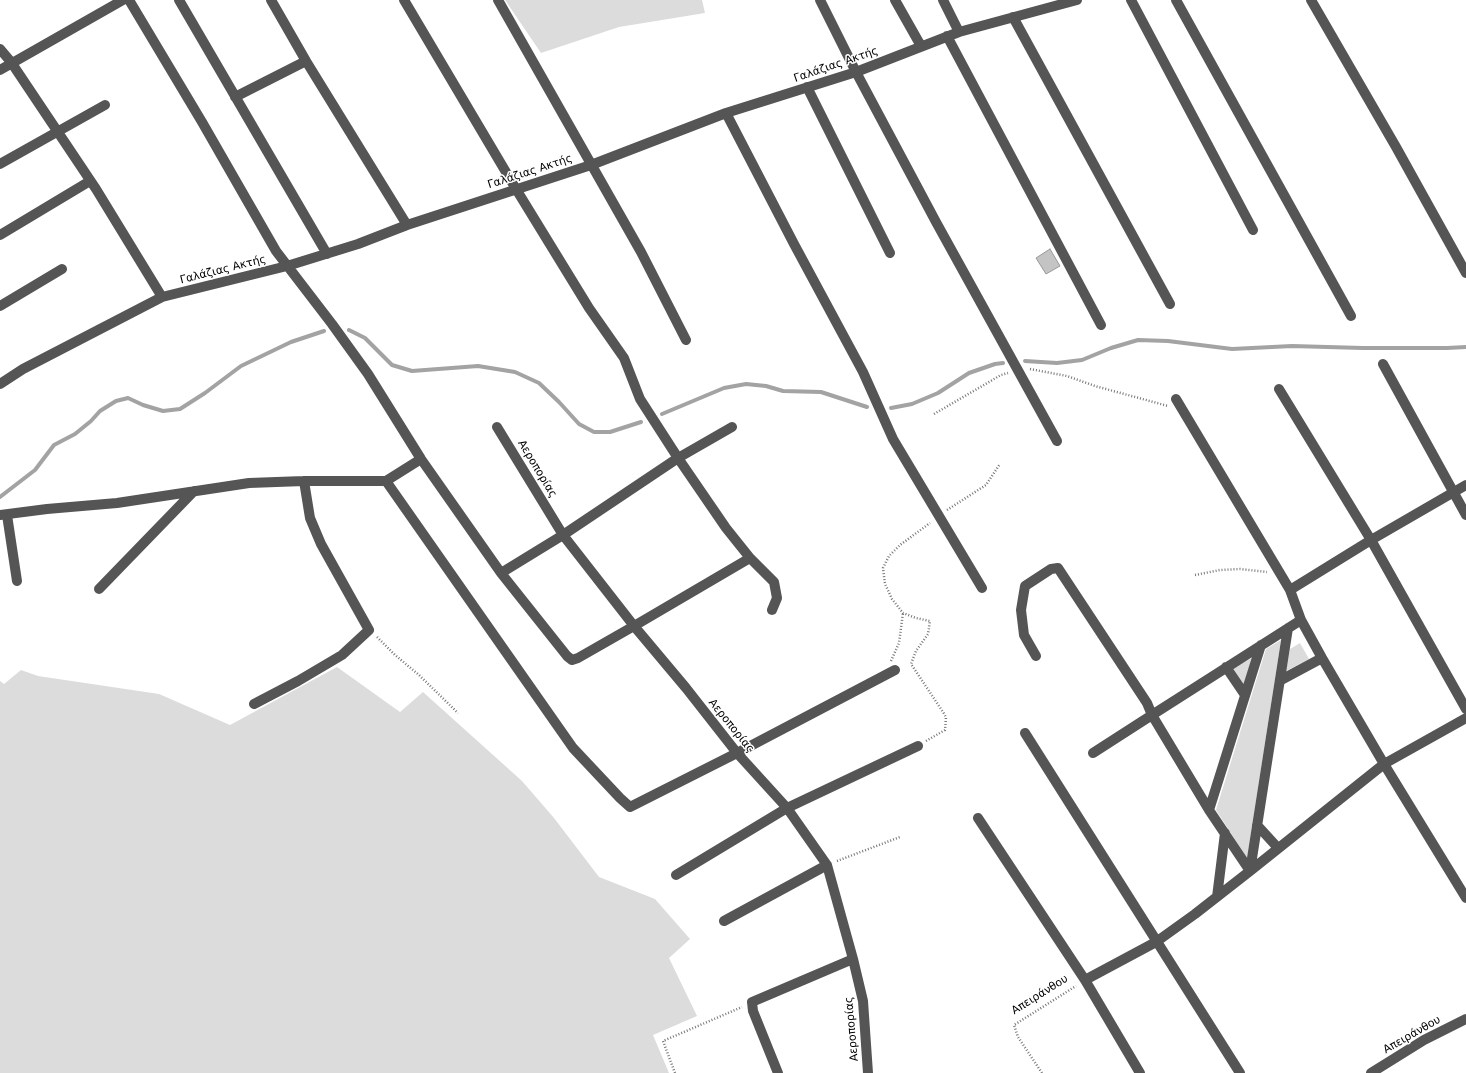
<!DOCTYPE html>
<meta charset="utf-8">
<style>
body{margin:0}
canvas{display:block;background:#fff}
</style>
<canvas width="1466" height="1073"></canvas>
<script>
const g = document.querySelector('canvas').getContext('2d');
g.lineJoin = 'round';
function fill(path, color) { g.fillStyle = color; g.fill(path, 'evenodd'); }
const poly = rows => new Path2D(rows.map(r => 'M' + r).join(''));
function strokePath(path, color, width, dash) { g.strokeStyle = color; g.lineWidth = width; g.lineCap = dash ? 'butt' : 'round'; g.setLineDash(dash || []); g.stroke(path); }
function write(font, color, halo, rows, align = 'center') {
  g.font = font + ' "DejaVu Sans",sans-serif'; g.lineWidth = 3; g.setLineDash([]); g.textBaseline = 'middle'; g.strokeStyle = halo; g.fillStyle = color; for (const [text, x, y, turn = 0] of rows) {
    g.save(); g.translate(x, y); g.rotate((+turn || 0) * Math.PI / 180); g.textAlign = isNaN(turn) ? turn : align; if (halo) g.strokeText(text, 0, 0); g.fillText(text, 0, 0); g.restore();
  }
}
fill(poly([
 [505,0,702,0,705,13,619,27,541,53],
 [1281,640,1247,858,1216,810,1266,649],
 [1300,643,1309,659,1286,671,1290,649],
 [1252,658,1244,685,1233,668],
 [337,667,400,712,423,692,522,781,554,818,599,877,655,899,690,939,669,958,697,1016,653,1035,669,1073,0,1073,0,681,4,684,21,670,38,676,159,694,230,725]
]), '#dcdcdc');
strokePath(poly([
 [349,330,365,338,392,365,412,371,478,366,515,372,539,383,559,402,579,424,594,432,610,432,641,422],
 [1025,361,1057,363,1082,360,1111,348,1138,340,1168,341,1232,349,1292,346,1363,348,1447,348,1466,347],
 [891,408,912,404,938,393,969,373,995,364,1003,363],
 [662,414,724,388,746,384,766,386,783,391,821,392,867,407],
 [0,497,35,470,54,445,75,434,91,421,100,411,116,401,128,398,143,405,163,411,180,409,205,393,241,366,291,342,324,331]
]), '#a3a3a3', 4);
const building = poly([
 [1050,249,1060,266,1046,274,1036,258,1050,249]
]);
fill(building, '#c4c4c4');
strokePath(building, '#999', 1);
strokePath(poly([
 [1030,369,1067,376,1095,386,1168,406],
 [934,414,1001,375,1008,373],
 [947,510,986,485,1000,464],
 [1195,575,1220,570,1240,569,1267,572],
 [377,637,395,655,419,675,458,713],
 [891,661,899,643,903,613],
 [926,741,945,730,946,717,943,712,911,664,916,651,928,634,930,621,916,618,903,613,892,599,885,584,883,568,889,556,900,545,930,523],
 [837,861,900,837],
 [675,1073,663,1041,742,1007],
 [1042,1073,1018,1037,1014,1025,1076,986]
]), '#777', 2.5, [1, 2]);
strokePath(poly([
 [129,0,202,122,276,251,332,324,368,374,421,459,501,573,563,535,678,458,732,427],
 [179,0,327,254],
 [271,0,306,61,407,225],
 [404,0,516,189,589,308,624,358,640,399,678,458,726,528,750,558,634,626,578,658,572,660,567,656,501,573],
 [498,0,641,252,686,340],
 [820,0,856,72,936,222,1057,441],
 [895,0,921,46],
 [943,0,959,32],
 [1131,0,1253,230],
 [1176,0,1351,316],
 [1311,0,1396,147,1466,273],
 [1013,17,1170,304],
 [947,36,1101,325],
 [0,49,11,62,96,189,162,297],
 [0,70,123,0],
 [807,87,890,253],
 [235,97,306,61],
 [726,113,794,244,863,372,893,439,982,588],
 [0,164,105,105],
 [0,235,90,181],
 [0,306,62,269],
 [1383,364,1466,515],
 [0,384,23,369,162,297,287,266,358,244,407,225,591,165,726,113,856,72,959,32,1077,0],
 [1279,389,1371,540,1466,709],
 [1176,399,1290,590],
 [497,427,563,535,634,626,686,688,737,753,787,808,827,865,853,959,863,1001,868,1073],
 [421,459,386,481,573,748,620,798,630,807,737,753,895,670],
 [1466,485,1371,540,1290,590,1301,620,1322,658,1384,764,1466,898],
 [0,515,47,509,117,503,249,483,304,481,386,481],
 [7,515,17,581],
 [750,558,774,582,777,598,772,610],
 [99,589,194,491],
 [1301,620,1152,715,1209,810,1250,871,1384,764,1466,718],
 [1036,656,1024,635,1021,610,1025,586,1051,569,1058,568,1147,703,1152,715,1093,753],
 [1226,667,1245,695],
 [1281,680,1322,658],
 [254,704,298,681,342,655,369,630,321,544,310,518,304,481],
 [1025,733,1240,1073],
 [1209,810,1261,645],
 [978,818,1085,980,1140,1073],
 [1257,825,1278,848],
 [676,875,787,808,918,746],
 [1217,897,1225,833],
 [724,921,827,865],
 [1085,980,1156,942,1195,914,1250,871,1288,628],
 [778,1073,753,1011,752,1002,853,959],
 [1371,1073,1424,1040,1466,1019]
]), '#555', 10);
write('11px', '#000', '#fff', [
 ["Γαλάζιας Ακτής",836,65,-19],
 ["Γαλάζιας Ακτής",530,172,-18],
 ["Γαλάζιας Ακτής",223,270,-14],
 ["Αεροπορίας",537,469,59],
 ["Αεροπορίας",731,726,51],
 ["Απειράνθου",1040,995,-32],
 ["Αεροπορίας",852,1029,-95],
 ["Απειράνθου",1412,1035,-30]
]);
</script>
